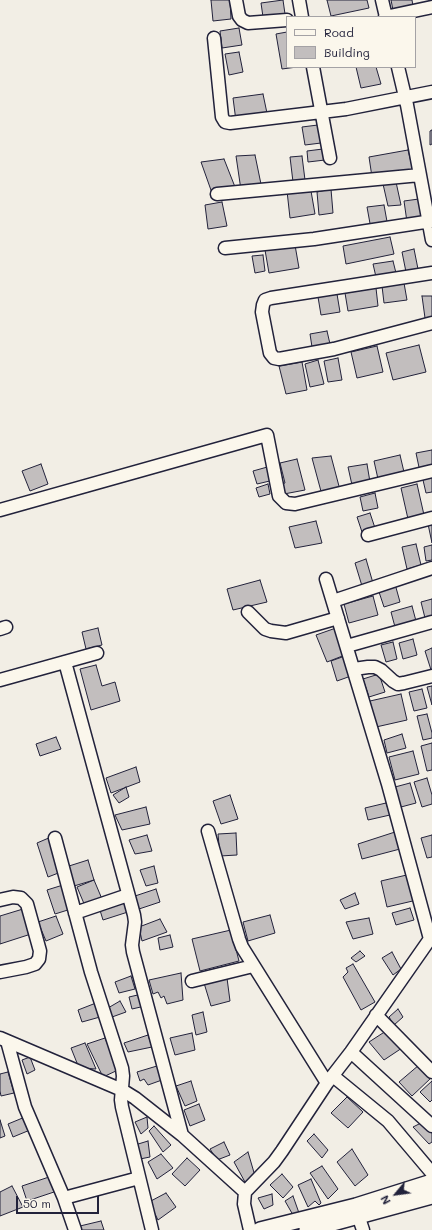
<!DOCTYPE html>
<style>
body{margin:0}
#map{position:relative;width:432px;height:1230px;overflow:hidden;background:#f2eee5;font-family:Mali,sans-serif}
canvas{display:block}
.legend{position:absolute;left:286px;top:16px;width:130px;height:52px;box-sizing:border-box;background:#fbf7ec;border:1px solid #a4a2a5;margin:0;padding:5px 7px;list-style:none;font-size:12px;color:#22223b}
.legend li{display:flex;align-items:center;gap:8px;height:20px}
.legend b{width:20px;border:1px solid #a4a2a5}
.north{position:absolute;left:376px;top:1174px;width:40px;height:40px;-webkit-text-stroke:3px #fbf7ec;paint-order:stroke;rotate:241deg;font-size:11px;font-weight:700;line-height:16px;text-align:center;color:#22223b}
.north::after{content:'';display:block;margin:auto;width:14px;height:18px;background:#22223b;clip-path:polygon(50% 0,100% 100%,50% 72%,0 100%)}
.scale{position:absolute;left:16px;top:1196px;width:83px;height:18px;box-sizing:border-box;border:2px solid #22223b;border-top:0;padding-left:5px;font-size:12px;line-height:14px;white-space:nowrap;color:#22223b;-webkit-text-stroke:3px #fbf7ec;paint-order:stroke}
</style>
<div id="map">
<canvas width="432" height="1230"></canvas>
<ul class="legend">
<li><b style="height:5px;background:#fbf7ec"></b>Road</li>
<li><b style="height:11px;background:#c2bebe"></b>Building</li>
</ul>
<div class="north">N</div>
<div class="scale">50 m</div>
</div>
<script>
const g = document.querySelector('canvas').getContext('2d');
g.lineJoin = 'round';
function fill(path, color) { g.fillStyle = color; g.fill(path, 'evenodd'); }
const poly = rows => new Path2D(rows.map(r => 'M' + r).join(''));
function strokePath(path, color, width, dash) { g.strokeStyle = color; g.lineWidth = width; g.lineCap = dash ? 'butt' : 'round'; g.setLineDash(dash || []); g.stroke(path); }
const building = poly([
 [211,0,230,0,231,19,213,21,211,0],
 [283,0,285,14,263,17,261,3,283,0],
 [327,0,367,0,369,8,331,16,327,0],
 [391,0,412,0,413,6,393,10,391,0],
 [239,28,242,45,222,48,220,31,239,28],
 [287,32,287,67,297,67,282,69,276,34,287,32],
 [239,52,243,72,229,75,225,54,239,52],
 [356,67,376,67,381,84,361,88,356,67],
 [263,94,268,118,236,121,233,98,263,94],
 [318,125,321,143,305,145,302,127,318,125],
 [432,130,432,144,430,145,430,131,432,130],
 [323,149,325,160,308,162,307,151,323,149],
 [408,150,414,174,372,177,369,157,408,150],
 [255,155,262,189,241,190,236,156,255,155],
 [302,156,305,180,293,182,290,157,302,156],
 [224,159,237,192,212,193,201,162,224,159],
 [396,182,401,205,388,206,383,184,396,182],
 [331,189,333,213,319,215,317,192,331,189],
 [287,191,311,191,315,214,290,218,287,191],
 [419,199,422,220,407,222,404,201,419,199],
 [222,202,227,226,208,229,205,205,222,202],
 [384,205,388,227,371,229,367,207,384,205],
 [390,237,394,254,346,264,343,246,390,237],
 [295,245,299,268,269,273,265,250,295,245],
 [414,249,418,269,406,272,402,252,414,249],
 [263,255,265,271,255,273,252,256,263,255],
 [393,261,396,273,376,277,373,264,393,261],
 [404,283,407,300,384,303,382,286,404,283],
 [376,288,378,306,348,311,345,293,376,288],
 [337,294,340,312,321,315,318,297,337,294],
 [422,296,432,296,432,317,425,318,422,296],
 [327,331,330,344,312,347,310,334,327,331],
 [419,345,426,372,393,380,386,353,419,345],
 [377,346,383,372,357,378,351,352,377,346],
 [338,358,342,380,328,382,324,361,338,358],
 [318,360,324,384,310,387,305,364,318,360],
 [302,362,307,390,286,394,279,366,302,362],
 [432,450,432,470,420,472,416,453,432,450],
 [400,455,404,472,378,479,374,461,400,455],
 [331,456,340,490,322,495,312,458,331,456],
 [297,459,305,490,284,494,282,484,285,483,280,463,297,459],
 [41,464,48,484,30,491,22,471,41,464],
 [367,464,370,482,352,485,348,467,367,464],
 [271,466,274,480,257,484,253,471,271,466],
 [432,477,432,492,426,493,423,480,432,477],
 [268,484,270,494,259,497,256,488,268,484],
 [417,484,424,515,408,519,401,488,417,484],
 [375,493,378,508,363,511,360,497,375,493],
 [370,513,376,531,363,535,357,517,370,513],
 [316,521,322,543,295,548,289,527,316,521],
 [432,523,432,543,428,524,432,523],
 [416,544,421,565,407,569,402,547,416,544],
 [432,545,432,560,426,561,424,547,432,545],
 [366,559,373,583,362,586,355,563,366,559],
 [260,580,267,602,233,610,227,589,260,580],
 [395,584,400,602,384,607,378,589,395,584],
 [373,596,378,615,349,623,344,604,373,596],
 [432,599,432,616,425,618,421,602,432,599],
 [412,606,416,621,395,627,391,612,412,606],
 [98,628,102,645,86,649,82,632,98,628],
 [336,628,345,655,327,662,316,635,336,628],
 [413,639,417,655,403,659,399,643,413,639],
 [393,642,397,659,386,662,381,645,393,642],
 [432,648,432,673,425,651,432,648],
 [345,656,351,676,337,681,331,661,345,656],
 [96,665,102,686,115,682,120,701,91,710,80,669,96,665],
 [379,674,385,692,369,697,363,679,379,674],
 [432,686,432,705,427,687,432,686],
 [422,689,427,708,414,711,409,692,422,689],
 [401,694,407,720,376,727,370,701,401,694],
 [427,714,432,733,432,738,423,740,417,716,427,714],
 [402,734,406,748,387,753,384,740,402,734],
 [56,737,61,749,40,756,36,744,56,737],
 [432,743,432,770,427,771,421,746,432,743],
 [413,751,419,774,395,780,389,757,413,751],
 [136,767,140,782,111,793,106,778,136,767],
 [427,778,432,795,432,804,422,807,414,782,427,778],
 [410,783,416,803,401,807,395,787,410,783],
 [126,787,129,797,119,803,113,795,126,787],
 [230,795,238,819,221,824,213,801,230,795],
 [386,803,390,815,368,820,365,808,386,803],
 [146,807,150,824,122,830,115,815,146,807],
 [395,832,400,849,362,859,358,844,395,832],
 [236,833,237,855,220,856,218,834,236,833],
 [147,835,152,851,135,854,129,840,147,835],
 [432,835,432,857,427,858,421,838,432,835],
 [51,837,61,872,48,877,37,843,51,837],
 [88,860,94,880,74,886,69,866,88,860],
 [154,866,158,883,146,886,140,870,154,866],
 [411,874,417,900,387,907,381,881,411,874],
 [94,880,102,899,85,906,77,887,94,880],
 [63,885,71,909,55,914,47,890,63,885],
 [156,889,160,902,139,909,135,896,156,889],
 [355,893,359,904,345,909,340,900,355,893],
 [126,897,131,911,103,920,99,907,126,897],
 [410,908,414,920,396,925,392,913,410,908],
 [23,909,31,934,0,944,0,916,23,909],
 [270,915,275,933,248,941,243,922,270,915],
 [56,916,63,934,46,941,38,922,56,916],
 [369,918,373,934,353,939,346,922,369,918],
 [160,919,167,932,142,941,139,927,160,919],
 [231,930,239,961,200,971,192,939,231,930],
 [170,935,173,947,160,950,158,938,170,935],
 [360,951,365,956,356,962,351,958,360,951],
 [392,952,401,969,393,975,382,958,392,952],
 [353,964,375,1002,361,1010,343,977,348,972,346,968,353,964],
 [181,973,183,1000,167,1004,164,996,161,998,158,992,153,994,149,980,181,973],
 [131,976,135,989,119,993,115,982,131,976],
 [227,978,230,1001,211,1006,204,983,227,978],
 [142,994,145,1006,132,1009,129,997,142,994],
 [120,1001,126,1012,112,1017,108,1008,120,1001],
 [96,1003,100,1017,82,1022,78,1010,96,1003],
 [398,1009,403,1017,394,1025,389,1017,398,1009],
 [203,1012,207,1032,196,1035,192,1015,203,1012],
 [386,1031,402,1048,384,1060,369,1042,386,1031],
 [192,1033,195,1050,175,1055,170,1038,192,1033],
 [148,1035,152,1047,128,1052,124,1043,148,1035],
 [105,1038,118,1070,103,1077,87,1044,105,1038],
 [85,1043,96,1069,79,1068,71,1048,85,1043],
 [30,1057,35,1070,27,1074,22,1060,30,1057],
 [419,1065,431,1078,412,1096,399,1082,419,1065],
 [157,1066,162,1080,148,1085,144,1079,140,1081,137,1072,157,1066],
 [8,1072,14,1093,1,1096,0,1091,0,1074,8,1072],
 [191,1081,197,1101,185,1106,176,1086,191,1081],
 [432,1081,432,1100,430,1102,420,1092,432,1081],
 [347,1097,363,1112,348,1128,331,1113,347,1097],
 [199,1104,205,1120,190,1126,184,1110,199,1104],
 [25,1117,30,1130,13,1137,8,1124,25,1117],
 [147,1117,148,1128,141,1134,135,1122,147,1117],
 [0,1120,5,1136,0,1138,0,1120],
 [423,1122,432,1131,432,1142,429,1144,413,1127,423,1122],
 [154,1126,171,1145,163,1152,149,1131,154,1126],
 [314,1134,328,1150,322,1158,307,1141,314,1134],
 [148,1141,150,1157,140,1159,135,1145,148,1141],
 [224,1142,230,1155,217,1160,210,1149,224,1142],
 [352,1149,368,1175,355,1186,337,1162,352,1149],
 [248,1152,255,1176,245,1182,234,1162,248,1152],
 [161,1154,173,1168,157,1179,148,1162,161,1154],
 [187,1158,200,1170,185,1186,172,1174,187,1158],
 [322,1166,338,1189,328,1199,310,1173,322,1166],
 [282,1174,293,1187,283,1198,270,1185,282,1174],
 [49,1177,54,1192,27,1201,22,1186,49,1177],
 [311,1179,321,1203,319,1205,315,1201,308,1207,298,1185,311,1179],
 [12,1186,23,1207,0,1216,0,1192,12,1186],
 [166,1193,176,1207,158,1220,149,1202,166,1193],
 [272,1194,273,1205,264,1209,258,1198,272,1194],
 [293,1196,299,1213,293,1215,285,1201,293,1196],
 [101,1221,104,1230,81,1230,80,1226,101,1221]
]);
fill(building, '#c2bebe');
strokePath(building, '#22223b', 1);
const minor = poly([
 [236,0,239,16,242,20,248,23,287,20],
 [299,0,302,17],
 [382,0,386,17],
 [385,17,432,7],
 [214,38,222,117,225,122,230,123,346,109,432,92],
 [313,67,330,158],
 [398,67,407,105,432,240],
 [217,194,420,175],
 [225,248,314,239,432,221],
 [432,273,271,298,265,300,263,305,262,312,270,353,274,358,279,359,334,349,432,323],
 [0,510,267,435,279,496,286,503,295,504,432,471],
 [368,535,432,518],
 [326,579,388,784,430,939],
 [333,601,432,568],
 [248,612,265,629,271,631,286,633,338,618],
 [0,629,6,627],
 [347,646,432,622],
 [65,662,134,915,135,922,132,945,133,952,182,1135],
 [354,669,368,667,375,667,381,670,393,681,398,684,404,683,432,676],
 [0,680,97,653],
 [208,831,239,939,242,947,327,1083],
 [55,838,91,972,122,1068,123,1076,121,1100,122,1107,152,1230],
 [0,900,13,897,21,898,27,904,40,951,39,959,35,964,26,967,0,972],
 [75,913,128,895],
 [192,981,253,966],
 [376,1015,432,1072],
 [0,1038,122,1090,135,1098,182,1135,245,1192],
 [7,1041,25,1107,64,1198,75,1230],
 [351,1052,432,1126],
 [333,1076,388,1121,432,1173],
 [64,1198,139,1178],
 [356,1209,363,1230],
 [250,1230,244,1204,245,1192,274,1162,282,1151,327,1083,351,1052,432,936]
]);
const major = poly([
 [260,1230,356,1206,432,1182],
 [307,1230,432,1196]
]);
strokePath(minor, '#22223b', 15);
strokePath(major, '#22223b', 18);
strokePath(minor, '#fbf7ec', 12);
strokePath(major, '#fbf7ec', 15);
</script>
